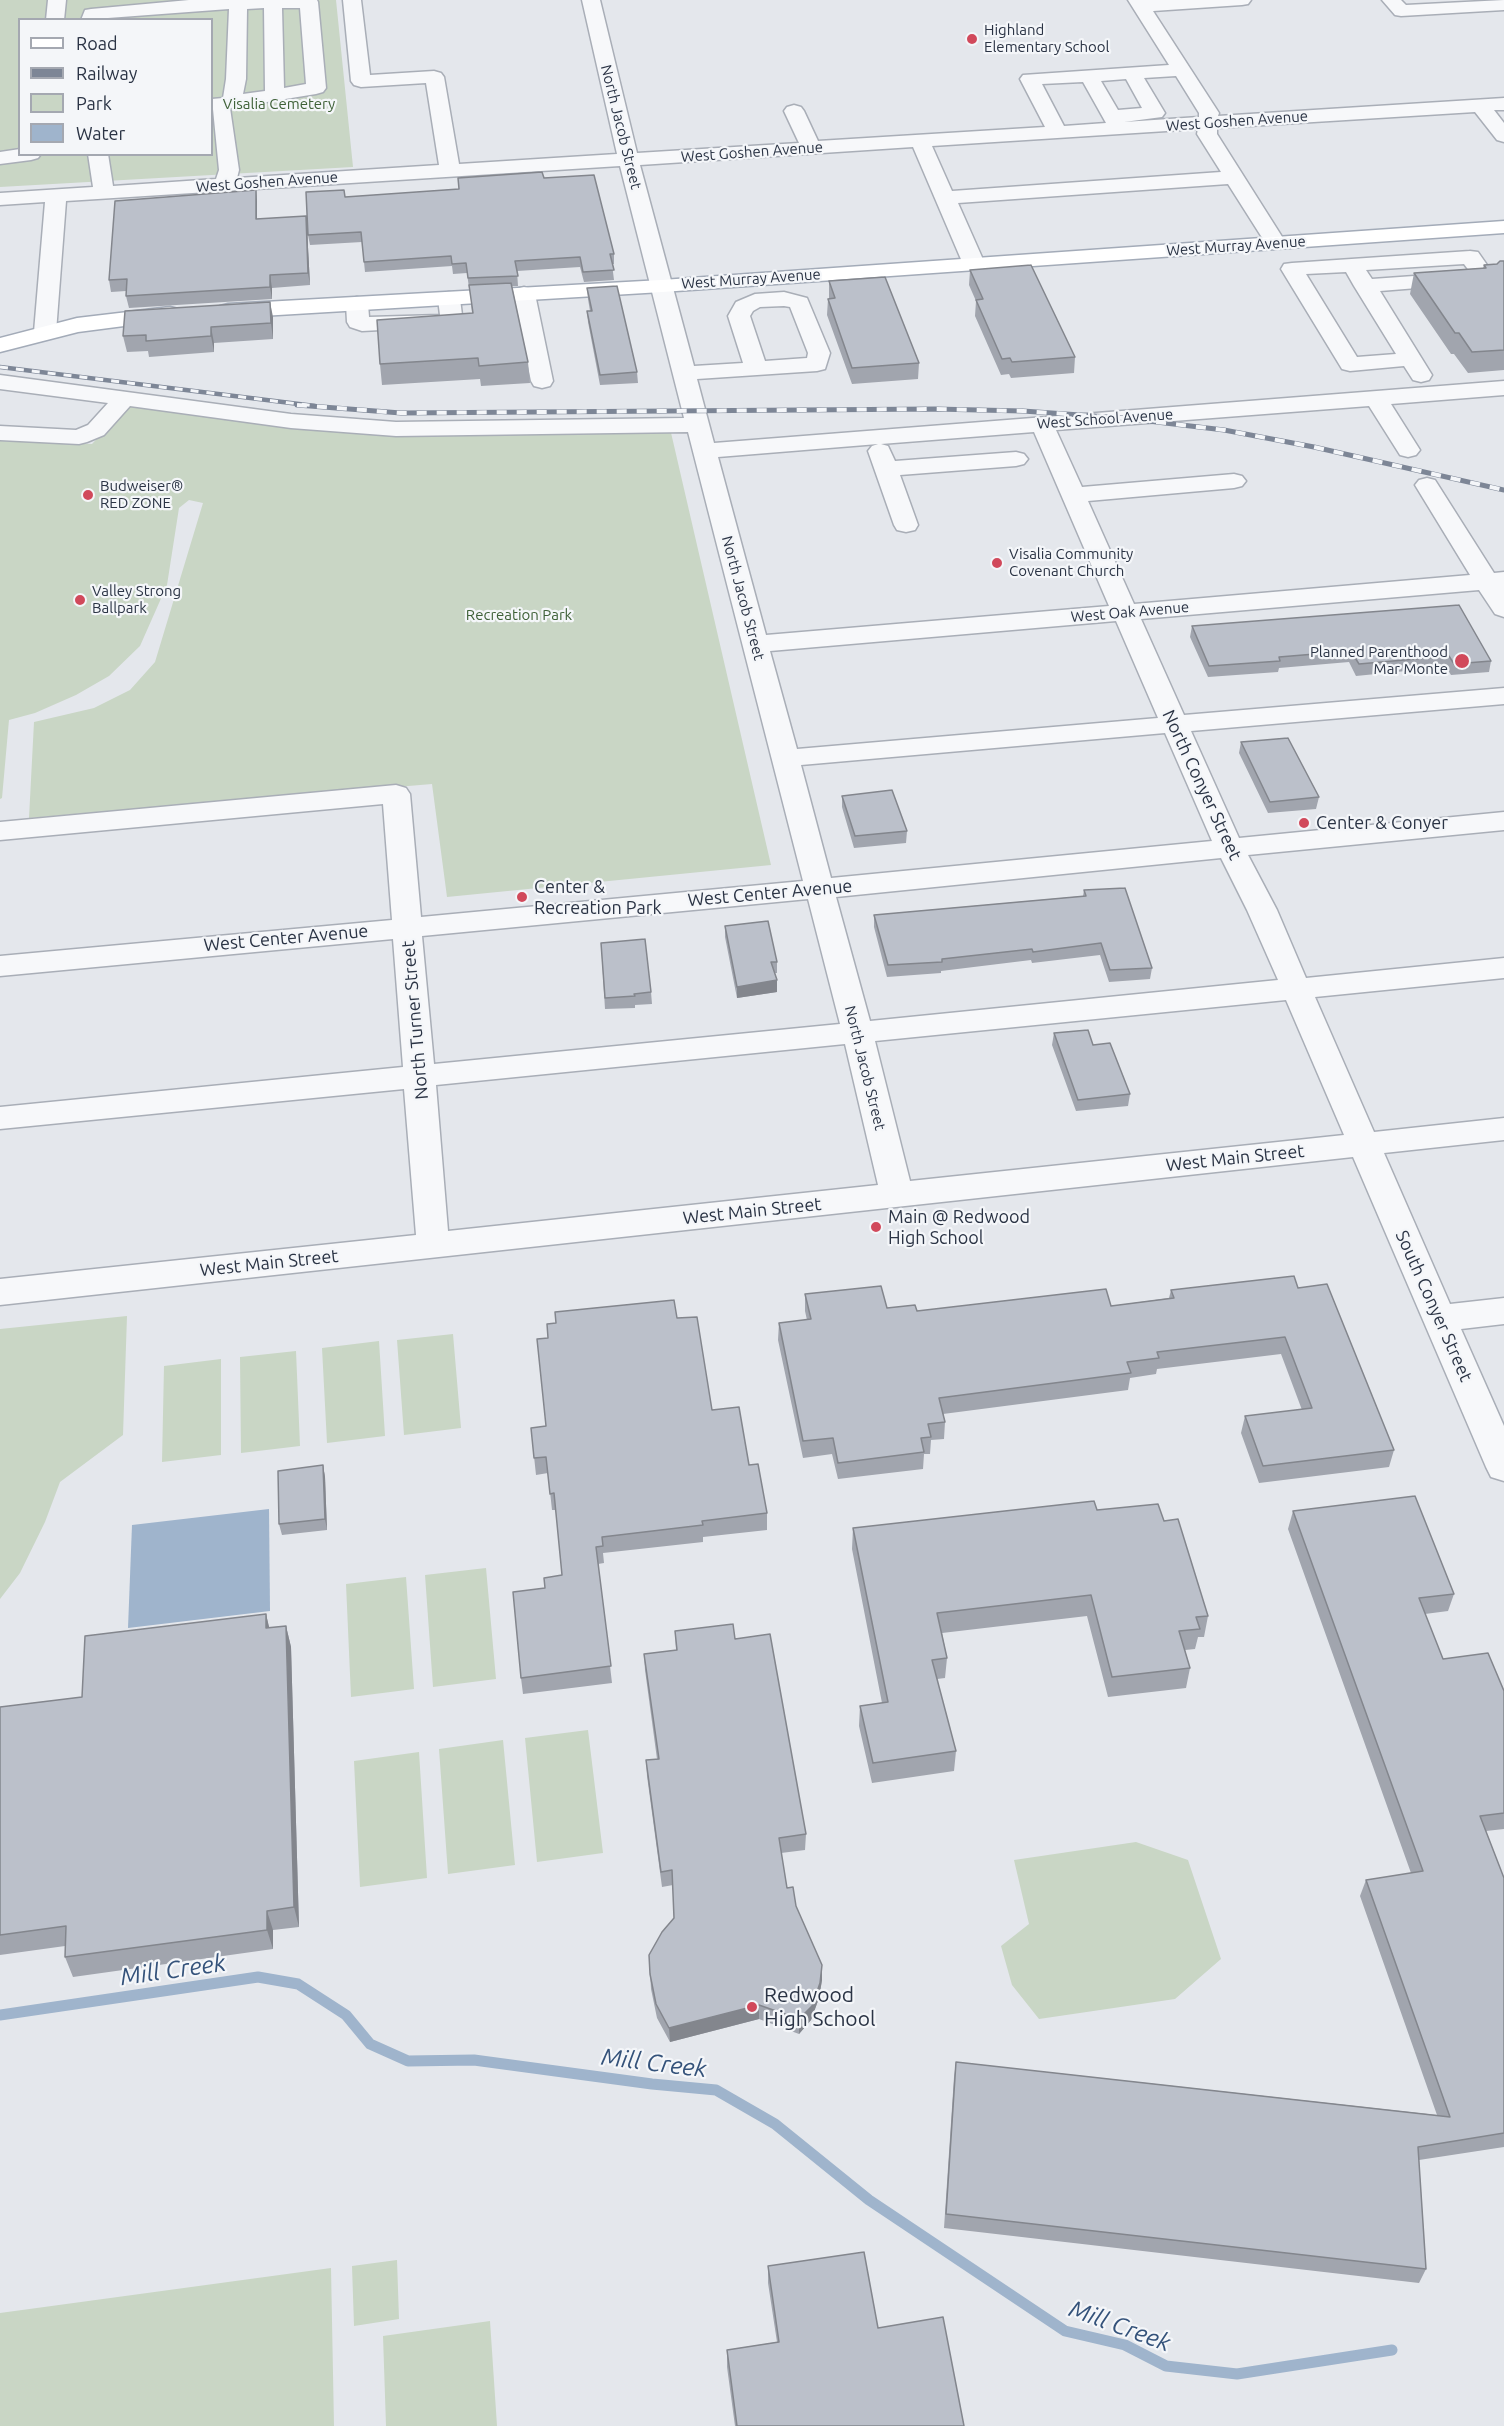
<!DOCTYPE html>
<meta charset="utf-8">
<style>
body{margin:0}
#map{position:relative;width:1504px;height:2426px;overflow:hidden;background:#e4e7ec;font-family:Ubuntu,sans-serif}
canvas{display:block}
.legend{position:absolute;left:18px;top:18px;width:195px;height:138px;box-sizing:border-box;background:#f4f6f9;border:2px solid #a4a8b1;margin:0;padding:8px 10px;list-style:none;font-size:18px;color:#2b3445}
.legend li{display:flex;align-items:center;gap:12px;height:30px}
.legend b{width:30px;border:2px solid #a4a8b1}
</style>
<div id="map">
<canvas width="1504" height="2426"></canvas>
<ul class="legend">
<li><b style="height:8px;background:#fff"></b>Road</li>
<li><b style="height:8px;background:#7d8696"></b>Railway</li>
<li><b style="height:16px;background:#c9d6c5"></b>Park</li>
<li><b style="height:16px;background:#9fb4cc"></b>Water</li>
</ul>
</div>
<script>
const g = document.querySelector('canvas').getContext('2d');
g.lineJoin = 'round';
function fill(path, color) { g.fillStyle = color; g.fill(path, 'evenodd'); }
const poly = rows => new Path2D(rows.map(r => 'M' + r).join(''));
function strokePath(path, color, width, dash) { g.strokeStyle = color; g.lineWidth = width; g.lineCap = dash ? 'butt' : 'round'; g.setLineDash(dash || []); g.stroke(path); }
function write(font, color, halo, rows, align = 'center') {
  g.font = font + ' Ubuntu,sans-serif'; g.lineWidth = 4.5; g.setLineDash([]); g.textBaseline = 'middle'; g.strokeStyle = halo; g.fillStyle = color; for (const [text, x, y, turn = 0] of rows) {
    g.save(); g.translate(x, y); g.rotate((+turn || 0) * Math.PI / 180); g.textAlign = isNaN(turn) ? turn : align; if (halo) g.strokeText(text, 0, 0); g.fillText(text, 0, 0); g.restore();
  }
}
fill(poly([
 [0,0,336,0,353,167,0,187],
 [20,20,212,20,212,154,20,154],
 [128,406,232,418,312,419,476,426,669,424,771,865,447,897,432,784,29,818,34,722,94,708,130,690,155,662,203,503,189,500,179,508,167,585,140,646,109,676,76,695,35,713,9,720,2,798,0,799,0,441,92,444],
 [127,1316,123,1435,60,1482,45,1522,20,1573,0,1599,0,1329],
 [453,1334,461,1428,404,1435,397,1340],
 [379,1341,385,1436,327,1443,322,1348],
 [296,1351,300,1446,241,1453,240,1357],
 [221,1359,221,1455,162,1462,164,1366],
 [486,1568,496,1679,433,1687,425,1575],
 [406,1577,414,1689,351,1697,346,1584],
 [588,1730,603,1853,537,1862,525,1738],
 [503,1740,515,1865,448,1874,439,1749],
 [419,1752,427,1878,360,1887,354,1761],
 [1136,1842,1188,1860,1221,1959,1175,1999,1039,2019,1012,1985,1001,1946,1029,1924,1014,1860],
 [397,2260,399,2319,354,2326,352,2266],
 [331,2268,334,2426,0,2426,0,2313],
 [490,2321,497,2426,386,2426,383,2336]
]), '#c9d6c5');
fill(poly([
 [269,1509,270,1611,128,1628,132,1525]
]), '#9fb4cc');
strokePath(poly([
 [0,2015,258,1977,298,1984,346,2015,370,2044,408,2061,474,2060,652,2084,716,2090,775,2124,869,2200,1065,2331,1125,2345,1166,2366,1237,2374,1392,2350]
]), '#9fb4cc', 11);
const minor = poly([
 [48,0,66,0,64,20,46,20,48,0],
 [189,0,317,0,318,2,326,88,323,92,316,94,230,108,239,170,237,178,439,165,426,83,361,87,354,85,351,81,343,0,361,0,370,75,434,71,441,73,444,77,459,164,617,154,582,0,600,0,637,153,799,143,784,111,787,107,794,105,801,107,804,111,818,141,1045,127,1020,79,1023,75,1169,65,1128,0,1251,0,1248,4,1242,5,1153,11,1219,113,1218,116,1504,98,1504,110,1494,110,1504,123,1504,142,1497,140,1475,112,1217,128,1217,134,1286,243,1282,247,1275,249,1268,247,1228,184,958,203,985,264,982,269,974,270,966,269,963,264,913,147,640,165,694,366,743,363,728,316,736,302,755,294,784,292,807,298,830,353,825,369,817,371,697,379,714,443,1504,381,1504,395,1391,404,1420,450,1416,455,1408,457,1400,455,1369,406,1056,430,1082,487,1234,474,1242,476,1246,481,1242,486,1234,488,1088,501,1134,604,1470,575,1415,485,1419,480,1427,478,1435,480,1494,573,1504,572,1504,617,1495,614,1479,590,1141,619,1184,715,1504,688,1504,704,1191,731,1239,838,1504,812,1504,830,1248,855,1277,910,1306,978,1504,958,1504,978,1315,997,1374,1132,1504,1118,1504,1140,1384,1153,1450,1304,1504,1298,1504,1324,1461,1329,1504,1426,1504,1481,1491,1477,1486,1467,1353,1157,0,1305,0,1279,416,1235,404,1089,0,1129,0,1107,403,1067,393,939,0,976,0,956,392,920,383,804,0,840,0,822,396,785,406,788,410,794,421,917,803,881,688,432,396,436,291,428,130,406,104,435,87,442,79,444,0,440,0,426,76,430,88,425,108,403,0,389,0,375,291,414,396,422,684,418,620,166,66,201,56,332,53,337,45,339,37,337,34,332,45,202,0,205,0,193,93,187,88,154,108,154,113,186,216,179,219,170,212,99,223,98,226,79,229,9,81,20,85,10,91,9,189,0],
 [264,8,265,91,243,94,246,79,247,9,264,8],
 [282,8,300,8,306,84,284,88,282,8],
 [1176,76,1199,113,1199,117,1124,122,1162,117,1165,113,1144,78,1176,76],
 [1126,79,1142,108,1118,110,1101,81,1126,79],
 [1083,82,1106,123,1064,126,1042,84,1083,82],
 [1198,129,1197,134,1221,172,952,191,932,146,1198,129],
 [784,306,790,307,808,353,807,358,765,361,750,316,753,311,760,307,784,306],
 [1034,432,1109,606,766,635,718,457,878,444,872,446,868,451,894,525,897,530,906,532,915,530,918,525,900,475,1016,466,1024,464,1028,459,1024,454,1016,452,895,461,888,446,881,444,1034,432],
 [1116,621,1158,718,797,749,770,651,1116,621],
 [1165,733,1212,841,831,878,801,765,1165,733],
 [1221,858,1247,910,1278,980,870,1021,836,897,1221,858],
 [808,899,840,1024,434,1064,422,936,808,899],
 [1286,1000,1344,1135,910,1181,875,1041,1286,1000],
 [845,1044,878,1185,448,1231,436,1085,845,1044],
 [1382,0,1401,0,1406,5,1504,0,1504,10,1401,16,1395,15,1382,0],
 [20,149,20,154,41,154,38,158,31,160,0,164,0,152,20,149],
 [1470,251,1478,252,1492,272,1495,277,1492,282,1380,291,1432,375,1429,380,1421,382,1413,380,1404,366,1350,371,1342,369,1281,269,1284,264,1292,263,1470,251],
 [1464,264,1470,272,1372,279,1366,270,1464,264],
 [1346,272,1354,286,1396,354,1357,357,1306,274,1346,272],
 [524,287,532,289,535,294,553,381,550,386,542,388,534,386,531,381,513,294,516,289,524,287],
 [449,292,457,294,460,299,462,315,456,326,362,331,350,327,347,322,346,304,349,299,357,297,365,299,368,304,369,317,440,315,438,299,441,294,449,292]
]);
const major = poly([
 [1504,221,1504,233,662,292,228,318,220,316,217,311,220,306,228,304,662,280,1504,221],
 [170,307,178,309,181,314,178,319,78,332,0,352,0,338,77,318,170,307]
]);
strokePath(minor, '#a9aeb7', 3);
strokePath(major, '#a3abb8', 3);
fill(minor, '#f7f8fa');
fill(major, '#fff');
const railFar1 = poly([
 [0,367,315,406]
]);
const rail = poly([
 [297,405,401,413,935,409,1023,411,1123,418,1224,430,1314,447,1504,490]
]);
strokePath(railFar1, '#7d8696', 4.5);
strokePath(rail, '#7d8696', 5);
strokePath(railFar1, '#f4f6f9', 3, [8]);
strokePath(rail, '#f4f6f9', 4, [10]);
fill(poly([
 [544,178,614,254,614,264,612,264,614,280,584,282,580,267,517,271,518,286,512,286,528,362,530,383,481,386,480,379,382,385,380,364,472,313,470,288,469,288,467,273,453,274,452,266,365,272,362,242,310,245,308,235,345,197,459,189],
 [256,190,257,202,257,219,306,216,307,228,310,285,272,288,272,299,129,308,126,296,126,291,111,292,109,280],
 [1504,261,1504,370,1468,373,1454,354,1451,354,1410,294,1414,273,1483,268,1484,265,1497,264],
 [970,270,1075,357,1074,373,1011,378,1009,374,1001,375,975,316,976,301,969,285],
 [829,281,919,363,918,379,852,384,827,315,828,299,829,299],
 [587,288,637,372,638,383,600,385,588,322,587,311,590,311,588,299],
 [273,317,273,339,214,343,214,352,149,357,148,351,127,352,123,336],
 [1192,626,1491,661,1489,672,1451,675,1446,667,1356,676,1349,662,1279,668,1278,672,1208,677,1190,637],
 [1241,742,1319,797,1316,809,1268,813,1239,753],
 [842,796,907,831,906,843,854,848,842,807],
 [1084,890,1152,968,1150,979,1109,982,1100,955,1032,963,1031,960,941,971,941,973,887,977,874,927,874,915,1083,896],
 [725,926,777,962,777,973,775,973,777,980,777,992,737,998,725,937],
 [601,943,651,992,652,1004,635,1005,635,1008,605,1009],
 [1054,1033,1093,1045,1130,1094,1128,1106,1076,1111,1052,1045],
 [1298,1288,1394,1450,1389,1467,1259,1483,1241,1433,1245,1416,1302,1410,1281,1354,1157,1369,1156,1374,1130,1378,1128,1390,943,1414,945,1422,944,1439,931,1440,930,1454,924,1454,923,1469,838,1479,832,1454,803,1458,778,1340,779,1323,807,1320,805,1311,805,1294,887,1308,917,1311,1111,1306,1169,1298,1171,1290],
 [677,1318,712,1410,749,1465,767,1513,767,1530,703,1537,703,1542,603,1553,604,1563,598,1564,612,1683,523,1694,521,1678,545,1588,562,1575,556,1510,552,1510,548,1473,536,1475,531,1428,546,1426],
 [323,1465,325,1477,327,1530,282,1535,279,1524],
 [1097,1510,1164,1521,1208,1616,1204,1637,1198,1637,1195,1649,1185,1650,1190,1668,1186,1688,1108,1697,1087,1616,942,1633,947,1658,945,1678,937,1679,956,1751,954,1771,872,1783,859,1726,860,1706,882,1703,852,1549,853,1528],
 [1293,1511,1454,1594,1448,1611,1425,1614,1443,1659,1504,1691,1504,1829,1486,1831,1504,1878,1504,2147,1419,2160,1426,2269,1419,2283,944,2228,954,2077,956,2062,1437,2115,1360,1896,1366,1880,1411,1873,1288,1529],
 [266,1614,269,1628,286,1626,291,1647,299,1927,273,1930,273,1949,73,1977,65,1957,65,1946,0,1955,0,1707,82,1697],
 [675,1631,735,1639,806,1834,805,1850,781,1853,787,1888,796,1906,822,1965,822,1980,819,1998,811,2020,799,2034,759,2019,670,2042,657,2018,651,1989,649,1955,674,1918,673,1885,662,1887,647,1776,646,1760,657,1759,645,1670,644,1654,676,1650],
 [768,2266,878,2328,964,2426,735,2426,727,2367,727,2350,777,2342,768,2283]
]), '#a1a5ae');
fill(poly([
 [256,190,257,202,257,231,256,219],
 [306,216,307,228,310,285,308,273],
 [270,275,272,288,272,299,270,287],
 [270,302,273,317,273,339,271,323],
 [211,327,214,343,214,352,211,336],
 [777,980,777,992,737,998,737,987],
 [323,1465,325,1477,327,1530,325,1519],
 [266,1614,271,1635,266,1628],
 [286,1626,291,1647,299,1927,294,1907],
 [267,1911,273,1930,273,1949,267,1930],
 [822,1965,822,1980,819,1998,811,2020,799,2034,799,2019],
 [759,2005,759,2019,670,2042,669,2028]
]), '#83868d');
const building = poly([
 [542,172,544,178,594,175,614,254,610,254,614,270,583,272,580,257,515,261,518,276,468,278,466,263,452,264,451,256,364,262,361,232,308,235,306,192,344,190,345,197,459,189,458,178,542,172],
 [256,190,256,219,306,216,308,273,270,275,270,287,126,296,127,279,109,280,115,201,256,190],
 [1500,261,1504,261,1504,350,1472,352,1459,333,1455,333,1414,273,1486,268,1484,265,1497,264,1500,261],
 [1031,265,1075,357,1012,362,1010,358,1002,359,976,300,983,299,970,270,1031,265],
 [885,277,919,363,852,368,828,299,835,298,829,281,885,277],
 [511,283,528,362,479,366,478,358,380,364,377,320,473,313,469,285,511,283],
 [617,286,637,372,600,375,587,311,592,311,587,288,617,286],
 [270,302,271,323,211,327,211,336,146,341,146,335,123,336,125,311,270,302],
 [1459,605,1491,661,1454,664,1449,656,1359,664,1351,651,1279,657,1280,661,1209,666,1192,626,1459,605],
 [1288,738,1319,797,1270,802,1241,742,1288,738],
 [892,790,907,831,855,836,842,796,892,790],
 [1125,888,1152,968,1110,970,1101,943,1033,952,1032,949,942,959,942,962,888,965,874,915,1086,896,1084,890,1125,888],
 [768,921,777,962,771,962,777,980,737,987,725,926,768,921],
 [645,939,651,992,634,994,635,996,605,998,601,943,645,939],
 [1088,1030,1093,1045,1110,1043,1130,1094,1078,1100,1054,1033,1088,1030],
 [1294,1276,1298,1288,1327,1284,1394,1450,1263,1466,1245,1416,1312,1408,1285,1337,1157,1352,1159,1358,1127,1362,1131,1373,939,1398,945,1422,928,1424,931,1437,921,1438,924,1452,838,1463,833,1438,803,1441,779,1323,811,1319,805,1294,881,1286,887,1308,915,1305,917,1311,1106,1289,1111,1306,1174,1298,1171,1290,1294,1276],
 [674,1300,677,1318,697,1317,712,1410,739,1407,749,1465,758,1464,767,1513,702,1521,703,1525,602,1537,603,1546,596,1547,611,1666,521,1678,513,1592,545,1588,544,1578,562,1575,554,1493,550,1494,546,1457,534,1458,531,1428,546,1426,537,1339,548,1338,547,1324,556,1323,555,1312,674,1300],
 [323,1465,325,1519,279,1524,278,1471,323,1465],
 [1415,1496,1454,1594,1419,1598,1443,1659,1488,1653,1504,1691,1504,1813,1480,1816,1504,1878,1504,2133,1418,2147,1426,2269,946,2214,956,2062,1450,2117,1366,1880,1423,1871,1293,1511,1415,1496],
 [1094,1501,1097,1510,1158,1504,1164,1521,1178,1519,1208,1616,1196,1617,1200,1629,1179,1631,1190,1668,1112,1677,1091,1595,937,1613,947,1658,932,1660,956,1751,873,1763,860,1706,888,1702,853,1528,1094,1501],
 [266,1614,266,1628,286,1626,294,1907,267,1911,267,1930,65,1957,66,1926,0,1935,0,1707,82,1697,85,1636,266,1614],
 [733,1624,735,1639,770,1634,806,1834,779,1838,787,1888,793,1887,796,1906,822,1965,820,1983,812,2006,799,2019,759,2005,669,2028,656,2004,650,1974,649,1955,662,1932,674,1918,672,1870,661,1872,646,1760,659,1759,644,1654,677,1650,675,1631,733,1624],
 [864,2252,878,2328,943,2317,964,2426,737,2426,727,2350,779,2342,768,2266,864,2252]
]);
fill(building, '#bbc0ca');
strokePath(building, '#83868d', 1.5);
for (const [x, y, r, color] of [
 [972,39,6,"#d1495b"],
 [88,495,6,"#d1495b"],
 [997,563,6,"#d1495b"],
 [80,600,6,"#d1495b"],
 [1462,661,8,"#d1495b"],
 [1304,823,6,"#d1495b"],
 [522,897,6,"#d1495b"],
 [876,1227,6,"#d1495b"],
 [752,2007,6,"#d1495b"]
]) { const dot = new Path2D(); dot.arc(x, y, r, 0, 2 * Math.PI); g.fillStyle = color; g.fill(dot); strokePath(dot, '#f4f6f9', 2); }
write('15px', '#2b3445', '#f4f6f9', [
 ["Highland",984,30],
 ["Elementary School",984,47],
 ["Budweiser®",100,486],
 ["RED ZONE",100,503],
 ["Visalia Community",1009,554],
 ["Covenant Church",1009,571],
 ["Valley Strong",92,591],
 ["Ballpark",92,608],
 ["Planned Parenthood",1448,652,"right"],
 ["Mar Monte",1448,669,"right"]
], 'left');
write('15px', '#3f6138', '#f4f6f9', [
 ["Visalia Cemetery",279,104],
 ["Recreation Park",519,615]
]);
write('15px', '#2b3445', '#f4f6f9', [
 ["West Goshen Avenue",1237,121,-4],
 ["North Jacob Street",621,127,76],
 ["West Goshen Avenue",752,152,-4],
 ["West Goshen Avenue",267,182,-4],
 ["West Murray Avenue",1236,246,-4],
 ["West Murray Avenue",751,279,-4],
 ["West School Avenue",1105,419,-4],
 ["North Jacob Street",743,598,75],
 ["West Oak Avenue",1130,612,-5],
 ["North Jacob Street",865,1068,76]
]);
write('18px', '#2b3445', '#f4f6f9', [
 ["North Conyer Street",1202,785,65],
 ["West Center Avenue",770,893,-5],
 ["West Center Avenue",286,938,-5],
 ["North Turner Street",415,1020,-95],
 ["West Main Street",1235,1158,-6],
 ["West Main Street",752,1211,-6],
 ["West Main Street",269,1263,-6],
 ["South Conyer Street",1434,1306,66]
]);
write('18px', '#2b3445', '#f4f6f9', [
 ["Center & Conyer",1316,823],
 ["Center &",534,887],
 ["Recreation Park",534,908],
 ["Main @ Redwood",888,1217],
 ["High School",888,1238]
], 'left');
write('21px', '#2b3445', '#f4f6f9', [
 ["Redwood",764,1995],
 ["High School",764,2019]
], 'left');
write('italic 24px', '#34527a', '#f4f6f9', [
 ["Mill Creek",173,1970,-8],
 ["Mill Creek",654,2063,7],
 ["Mill Creek",1120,2326,20]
]);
</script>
